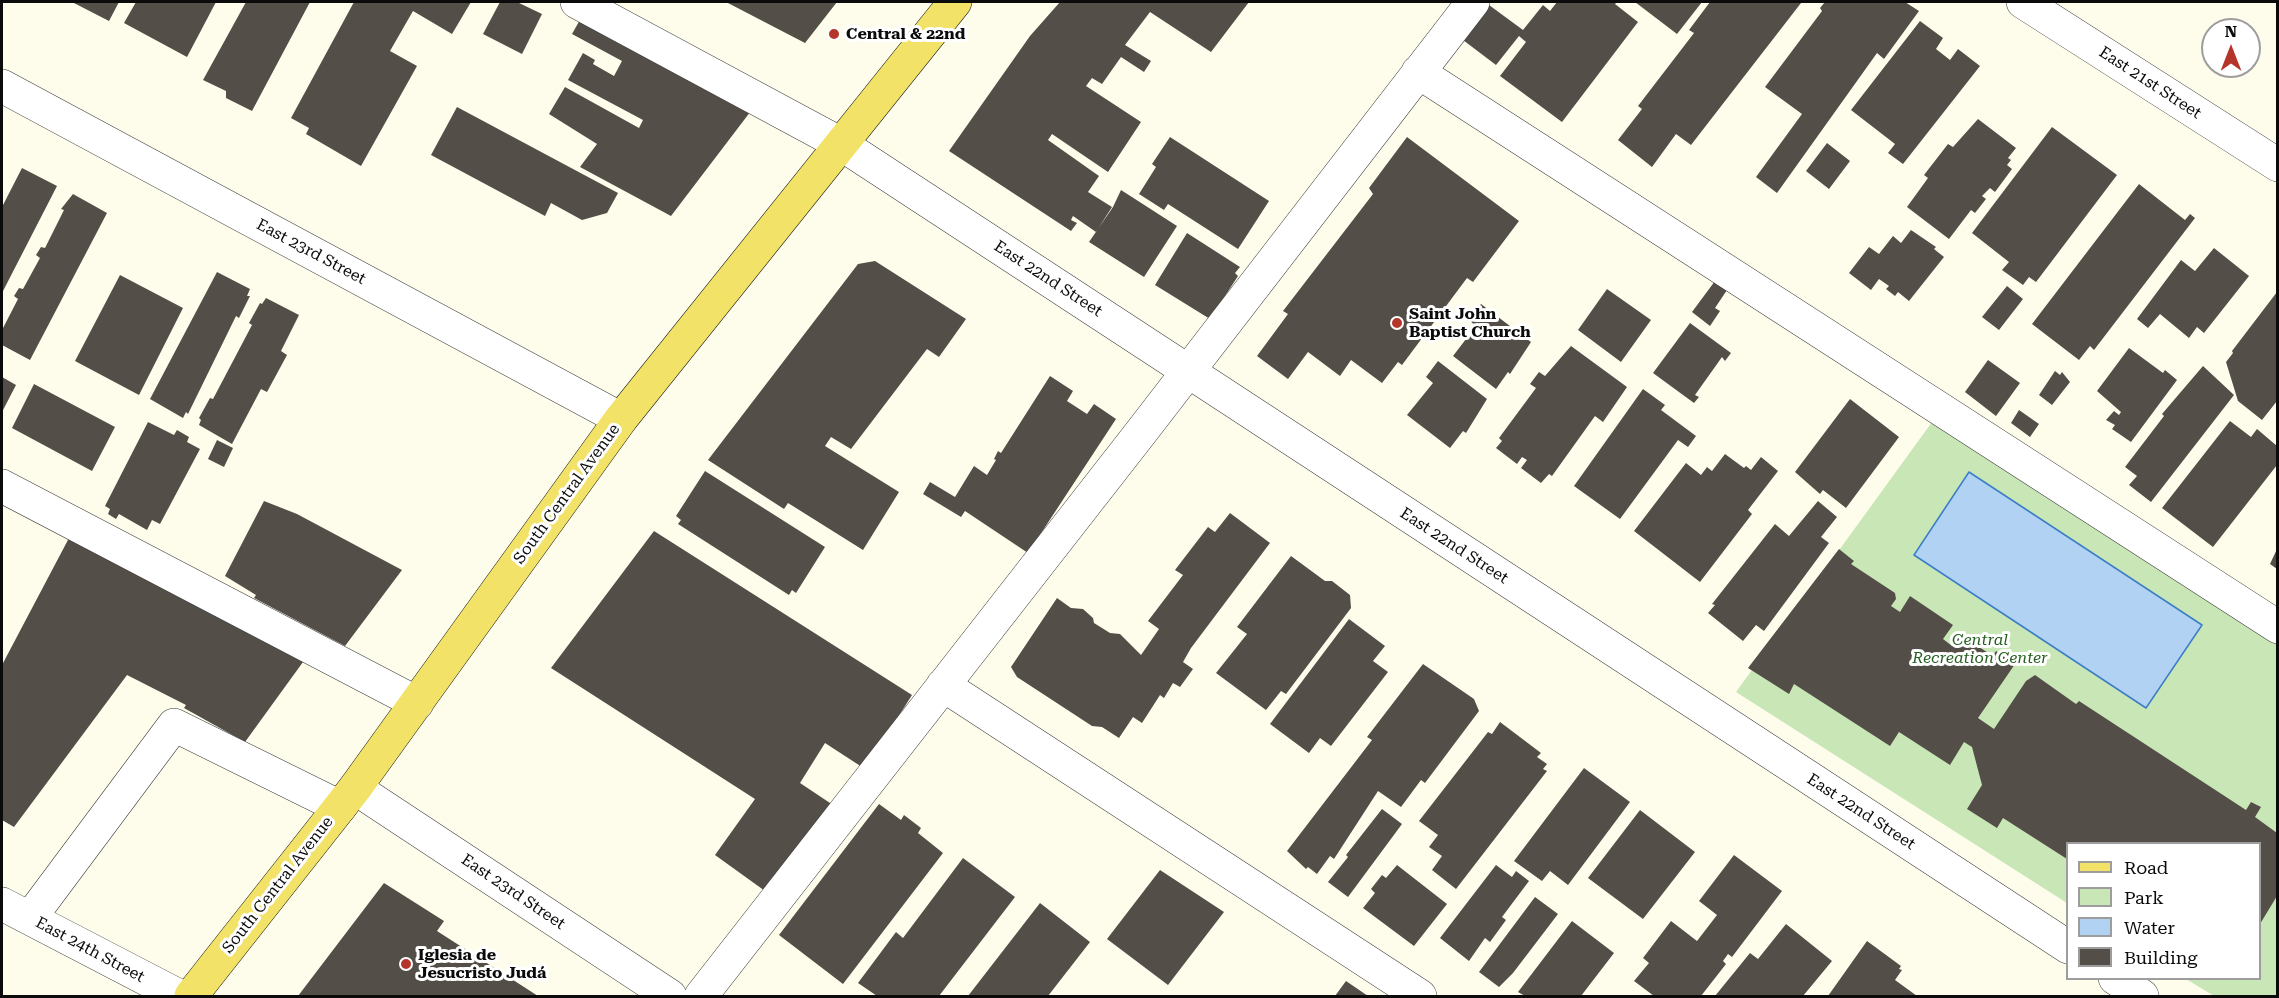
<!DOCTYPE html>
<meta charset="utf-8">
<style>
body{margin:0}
#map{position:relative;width:2279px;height:998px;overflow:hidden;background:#fefdeb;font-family:"Roboto Serif",serif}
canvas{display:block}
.frame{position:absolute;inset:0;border:3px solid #0b0b0b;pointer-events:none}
.legend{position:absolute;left:2066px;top:842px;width:195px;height:138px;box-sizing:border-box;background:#fff;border:2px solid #9d9d9d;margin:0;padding:8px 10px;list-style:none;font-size:18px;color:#0b0b0b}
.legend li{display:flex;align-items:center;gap:12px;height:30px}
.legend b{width:30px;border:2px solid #9d9d9d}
.north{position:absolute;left:2201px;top:18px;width:60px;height:60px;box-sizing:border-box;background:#fff;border:2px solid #9d9d9d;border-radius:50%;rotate:0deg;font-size:16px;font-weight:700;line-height:24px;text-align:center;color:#0b0b0b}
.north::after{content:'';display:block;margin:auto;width:21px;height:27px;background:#b4362b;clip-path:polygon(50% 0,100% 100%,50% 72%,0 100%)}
</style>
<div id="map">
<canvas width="2279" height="998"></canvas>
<div class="frame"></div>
<ul class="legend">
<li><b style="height:8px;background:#f2e267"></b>Road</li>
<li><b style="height:16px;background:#c9e6b7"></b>Park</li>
<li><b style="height:16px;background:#b2d2f3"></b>Water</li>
<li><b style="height:16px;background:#534e48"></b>Building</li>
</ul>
<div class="north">N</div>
</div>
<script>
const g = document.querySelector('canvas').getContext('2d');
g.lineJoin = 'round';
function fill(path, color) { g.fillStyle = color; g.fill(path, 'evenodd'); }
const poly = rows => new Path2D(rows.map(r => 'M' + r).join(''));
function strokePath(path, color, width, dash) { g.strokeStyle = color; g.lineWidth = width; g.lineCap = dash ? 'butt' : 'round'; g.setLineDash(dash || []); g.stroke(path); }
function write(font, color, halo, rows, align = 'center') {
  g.font = font + ' "Roboto Serif",serif'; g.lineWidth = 6; g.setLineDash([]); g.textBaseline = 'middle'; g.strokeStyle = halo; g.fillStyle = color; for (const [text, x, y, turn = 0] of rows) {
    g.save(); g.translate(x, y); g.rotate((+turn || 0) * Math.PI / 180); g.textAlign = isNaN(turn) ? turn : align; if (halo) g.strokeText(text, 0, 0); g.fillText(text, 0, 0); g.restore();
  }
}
fill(poly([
 [1935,418,2277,644,2277,996,2214,996,2186,979,2260,978,2260,844,2068,844,2067,903,1736,692]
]), '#c9e6b7');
const water = poly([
 [1969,472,2202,625,2146,708,1914,555,1969,472]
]);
fill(water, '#b2d2f3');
strokePath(water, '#3c7ec6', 1.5);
fill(poly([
 [72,2,119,2,109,21],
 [136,2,216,2,187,57,124,23],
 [246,2,310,2,252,111,226,98,226,91,203,80],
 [354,2,471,2,452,34,413,11,390,51,417,66,361,166,306,134,309,128,291,118],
 [500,2,517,2,542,14,522,54,483,34],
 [726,2,837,2,805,43],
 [1060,2,1249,2,1211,52,1150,12,1125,45,1151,61,1144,72,1121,57,1102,84,1092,78,1086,86,1141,122,1108,172,1052,134,1048,140,1099,176,1088,192,1112,207,1096,232,1073,216,1071,220,1077,223,1071,231,949,151,1030,36],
 [1557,2,1617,2,1615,4,1638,22,1562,122,1500,76,1526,42,1519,36,1496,65,1463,40,1489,5,1523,30,1543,5,1550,11],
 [1635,2,1702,2,1677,34],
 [1710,2,1801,3,1691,145,1676,134,1652,167,1618,140,1642,109,1638,106,1694,33,1689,30],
 [1825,2,1905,2,1919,11,1884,59,1877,53,1777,193,1756,177,1802,114,1765,87,1822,11,1820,8],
 [585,11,757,103,671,216,580,167,597,144,549,114,565,87,639,128,643,120,568,80,583,53,595,60,593,64,614,76,622,61,572,34],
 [1920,21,1943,38,1936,49,1950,60,1958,49,1980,66,1903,164,1888,153,1895,144,1851,110],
 [457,107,618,193,607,213,582,220,551,203,545,216,431,155],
 [1978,119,2016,148,2008,158,2011,160,2007,165,2012,169,1995,192,1990,188,1982,196,1986,199,1975,213,1971,210,1949,239,1907,207,1928,178,1924,175,1948,144,1953,147],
 [2052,127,2117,175,2036,282,2029,277,2023,285,2002,270,2009,262,1972,233],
 [1170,137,1269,201,1238,249,1168,204,1164,210,1139,194,1156,167,1152,164],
 [1407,137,1519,221,1473,282,1467,278,1402,365,1398,362,1382,383,1351,360,1340,376,1308,352,1288,379,1257,356,1288,314,1283,311,1373,194,1369,188],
 [1827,143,1850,161,1829,189,1806,171],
 [22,168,57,186,2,293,2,207],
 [2139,184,2185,220,2190,214,2195,218,2094,350,2090,346,2079,360,2032,324],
 [1121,190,1177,226,1144,277,1089,242,1113,207],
 [73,194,107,213,30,360,2,345,2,330,18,299,14,296,19,288,23,289,40,258,36,255,41,247,45,248,64,210,61,209],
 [1911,230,1936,247,1934,249,1944,257,1909,301,1898,292,1895,296,1886,289,1889,286,1879,279,1871,290,1849,273,1869,247,1879,254,1893,236,1901,243],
 [1187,233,1240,267,1235,273,1238,276,1210,319,1155,285],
 [2214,248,2249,276,2204,333,2197,327,2189,338,2160,314,2148,328,2137,319,2181,260,2195,271],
 [875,261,966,319,939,357,927,349,851,449,831,437,825,446,899,492,863,550,788,503,784,509,708,460,858,264],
 [217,272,250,289,247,296,250,296,239,318,236,316,188,414,186,412,183,418,150,399],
 [120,275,183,308,139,395,75,361],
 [1715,281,1727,290,1715,308,1720,311,1710,326,1692,312],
 [2007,286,2023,299,1999,330,1982,317],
 [1607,289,1651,320,1621,362,1578,330],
 [2277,292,2277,401,2262,420,2238,401,2226,362,2233,353,2232,351],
 [266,298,299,315,281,351,287,355,267,392,261,389,232,444,199,425,201,420,199,418,210,398,213,399,252,325,249,323,260,303,262,304],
 [1481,304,1531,342,1510,374,1508,372,1496,389,1453,356,1476,326,1469,320],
 [1690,323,1731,353,1725,361,1722,357,1695,395,1699,397,1694,403,1653,373],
 [1571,346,1627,387,1603,422,1595,416,1552,476,1549,474,1541,483,1521,468,1527,460,1522,457,1517,464,1496,448,1502,441,1499,438,1536,388,1530,384,1539,372,1545,376],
 [2129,348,2163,373,2165,370,2177,380,2131,442,2112,429,2115,425,2106,420,2114,411,2119,415,2121,412,2097,391],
 [1988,360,2020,383,1996,416,1965,392],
 [1438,361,1487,399,1466,433,1463,431,1450,448,1407,415,1433,383,1426,377],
 [2203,366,2234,395,2151,502,2129,485,2137,476,2125,467,2164,416,2162,414],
 [2055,371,2060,375,2062,372,2070,382,2052,405,2039,395],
 [1050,376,1073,391,1067,401,1087,414,1094,404,1116,419,1028,553,965,511,961,517,923,494,930,482,955,497,974,466,987,475,996,460,994,459,998,451,1001,453],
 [2,377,16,385,2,412],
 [34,384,115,427,92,471,12,428],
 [1643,389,1665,405,1661,410,1696,436,1688,447,1678,440,1620,519,1574,486],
 [1850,399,1899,437,1846,508,1823,490,1820,494,1795,472],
 [2019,410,2039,424,2030,437,2011,423],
 [2230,421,2251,437,2257,429,2277,446,2277,465,2213,547,2162,508],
 [148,422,174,435,177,430,189,437,187,442,200,449,160,524,152,520,147,530,119,514,116,519,108,514,110,509,105,506],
 [217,440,233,448,224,467,208,459],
 [1725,454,1744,468,1746,466,1751,470,1761,457,1778,471,1748,510,1752,514,1700,582,1634,531,1686,463,1701,475,1707,467,1712,471],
 [705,471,825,547,796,593,792,590,789,595,678,524,681,520,676,516],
 [264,501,297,514,402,570,345,646,254,598,256,595,225,576],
 [1818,501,1837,517,1821,537,1829,543,1764,631,1756,625,1743,641,1708,613,1715,605,1712,604,1775,524,1789,536],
 [1230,513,1270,543,1191,648,1183,662,1193,669,1180,687,1173,683,1164,698,1160,695,1142,723,1133,717,1119,738,1102,727,1092,726,1017,677,1011,667,1057,598,1071,608,1083,609,1093,618,1094,623,1110,633,1120,634,1141,655,1159,629,1148,621,1183,575,1175,570,1208,527,1215,532],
 [654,531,912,695,865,769,825,743,800,783,833,805,807,840,803,838,765,891,715,855,755,799,551,668],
 [69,538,303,662,245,742,184,708,186,705,127,675,14,827,2,820,2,665],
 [1839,549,1854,561,1851,564,1895,593,1896,599,1891,606,1900,612,1910,596,1953,625,1943,639,1952,646,1957,638,1965,638,1993,656,1996,651,2015,664,1978,718,1994,729,2026,681,2035,675,2076,704,2079,701,2246,810,2251,802,2261,807,2255,817,2277,833,2277,896,2260,924,2259,843,2067,843,2067,859,2003,818,1997,828,1967,809,1982,785,1972,747,1964,742,1950,765,1899,732,1890,746,1794,684,1789,694,1748,668],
 [2277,549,2277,569,2270,564],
 [1291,556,1325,581,1332,581,1350,595,1351,608,1286,694,1281,691,1266,710,1216,673,1247,634,1237,627],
 [1349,619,1385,646,1373,661,1388,672,1331,746,1320,738,1309,753,1270,724],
 [1423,664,1474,699,1479,711,1425,783,1421,780,1401,807,1378,791,1334,859,1330,856,1317,874,1308,867,1306,869,1287,851,1372,740,1367,737],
 [1500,722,1541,753,1537,757,1547,764,1543,769,1547,771,1456,889,1432,870,1442,856,1429,847,1438,835,1419,821,1488,732,1492,734],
 [1584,768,1630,802,1568,885,1550,871,1542,881,1514,861],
 [879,804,901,820,904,815,921,828,918,833,943,853,843,984,779,935],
 [1382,809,1402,824,1348,897,1328,882,1348,857,1346,855],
 [1640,810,1695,852,1643,919,1588,878],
 [1734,855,1782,891,1732,957,1728,954,1723,961,1726,964,1701,996,1654,996,1634,981,1649,963,1643,958,1671,921,1697,941,1717,915,1699,901],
 [963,858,1015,897,939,996,877,996,858,983,896,932,903,938],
 [1397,865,1447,904,1414,946,1363,908,1375,893,1371,889,1382,875,1386,878],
 [1496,865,1512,877,1516,871,1529,881,1502,917,1506,920,1490,942,1485,938,1469,961,1440,938],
 [1160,870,1224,912,1168,985,1107,939],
 [384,883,444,921,437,931,538,996,298,996],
 [1535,897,1558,914,1513,973,1499,987,1479,972],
 [1040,903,1090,942,1048,996,968,996],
 [1572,921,1614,953,1581,996,1525,996,1518,992],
 [1786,924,1832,961,1803,996,1715,996,1750,953,1758,959],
 [1867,941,1901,966,1899,969,1902,970,1895,980,1917,996,1828,996],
 [1346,981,1368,996,1335,996]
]), '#534e48');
const minor = poly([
 [577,2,841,144,2068,947],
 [2023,2,2278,165],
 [1418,72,2278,627],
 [2,86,621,419],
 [2,486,417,703],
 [943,685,1420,996],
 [355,788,670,996],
 [2,904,179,996],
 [30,918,174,725,340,807],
 [2115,978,2142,996],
 [701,996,1142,431,1473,2]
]);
const major = poly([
 [191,996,355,788,621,419,955,2]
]);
strokePath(minor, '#3e3e3e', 34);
strokePath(major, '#1c1c1c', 34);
strokePath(minor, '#fff', 33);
strokePath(major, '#f2e267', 33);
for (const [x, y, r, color] of [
 [834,34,6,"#b4362b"],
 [1397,323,6,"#b4362b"],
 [406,964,6,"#b4362b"]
]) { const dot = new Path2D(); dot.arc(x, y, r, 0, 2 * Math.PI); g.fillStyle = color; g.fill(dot); strokePath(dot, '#fff', 2); }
write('bold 16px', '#0b0b0b', '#fff', [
 ["Central & 22nd",846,34],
 ["Saint John",1409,314],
 ["Baptist Church",1409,332],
 ["Iglesia de",418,955],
 ["Jesucristo Judá",418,973]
], 'left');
write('16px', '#0b0b0b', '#fff', [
 ["East 21st Street",2150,83,33],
 ["East 23rd Street",311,252,28],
 ["East 22nd Street",1048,279,33],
 ["South Central Avenue",567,494,-54],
 ["East 22nd Street",1454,546,33],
 ["East 22nd Street",1861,812,33],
 ["South Central Avenue",278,885,-52],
 ["East 23rd Street",513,892,34],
 ["East 24th Street",90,950,28]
]);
write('italic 16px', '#255f1f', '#fff', [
 ["Central",1980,640],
 ["Recreation Center",1980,658]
]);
</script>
